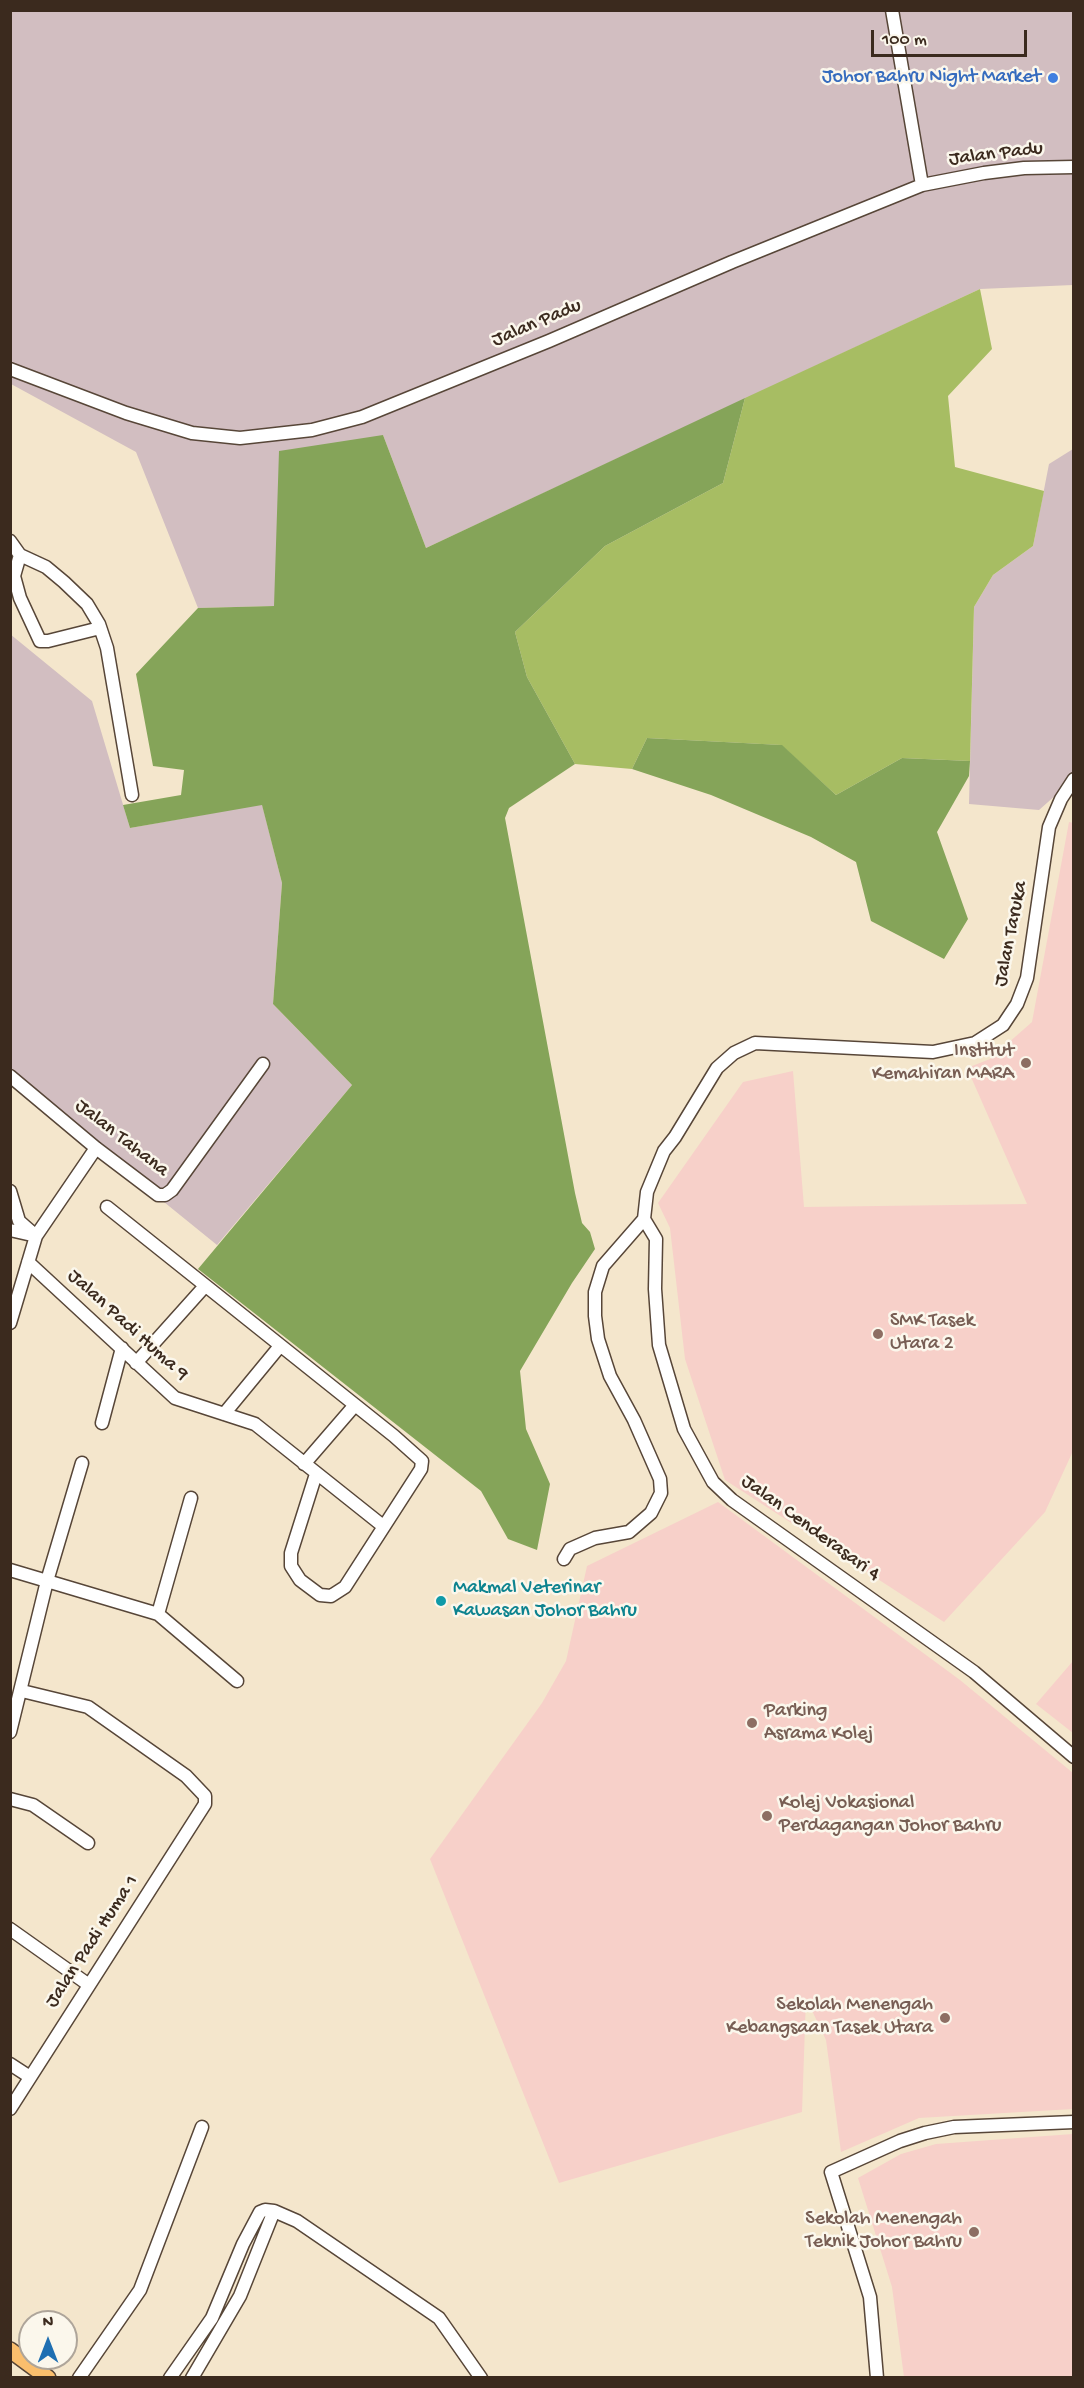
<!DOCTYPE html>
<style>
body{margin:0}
#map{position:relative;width:1084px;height:2388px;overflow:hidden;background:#f4e6cc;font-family:"Gochi Hand",sans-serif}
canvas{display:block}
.frame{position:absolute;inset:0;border:12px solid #3b2a1e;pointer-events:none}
.north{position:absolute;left:18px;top:2310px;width:60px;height:60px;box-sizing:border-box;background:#fbf7ec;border:2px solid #aea59a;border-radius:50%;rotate:0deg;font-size:16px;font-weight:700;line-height:24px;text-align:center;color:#3b2a1e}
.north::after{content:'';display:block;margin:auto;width:21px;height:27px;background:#1f6fb2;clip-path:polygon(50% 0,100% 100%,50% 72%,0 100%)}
.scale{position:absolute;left:871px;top:30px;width:156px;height:27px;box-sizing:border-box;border:3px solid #3b2a1e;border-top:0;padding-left:8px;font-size:18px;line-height:21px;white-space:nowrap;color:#3b2a1e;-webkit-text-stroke:4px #fbf7ec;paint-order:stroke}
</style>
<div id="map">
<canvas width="1084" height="2388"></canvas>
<div class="frame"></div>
<div class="north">N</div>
<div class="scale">100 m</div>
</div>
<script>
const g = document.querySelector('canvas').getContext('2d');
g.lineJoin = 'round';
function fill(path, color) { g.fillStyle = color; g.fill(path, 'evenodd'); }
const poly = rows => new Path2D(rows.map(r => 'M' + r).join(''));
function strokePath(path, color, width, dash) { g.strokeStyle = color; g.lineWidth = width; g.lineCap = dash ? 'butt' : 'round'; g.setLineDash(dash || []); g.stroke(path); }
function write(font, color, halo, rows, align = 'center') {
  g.font = font + ' "Gochi Hand",sans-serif'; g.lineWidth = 5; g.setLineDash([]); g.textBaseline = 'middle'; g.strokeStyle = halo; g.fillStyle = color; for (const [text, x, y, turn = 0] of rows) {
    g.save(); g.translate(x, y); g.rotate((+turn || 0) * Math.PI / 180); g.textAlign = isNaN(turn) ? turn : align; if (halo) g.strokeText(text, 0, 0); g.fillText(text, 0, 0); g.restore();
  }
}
fill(poly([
 [1069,822,1074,823,1073,1451,1045,1512,944,1622,725,1480,685,1359,670,1228,658,1203,743,1082,793,1071,804,1207,1027,1204,967,1068,990,1059,1032,1022],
 [718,1502,960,1680,1073,1773,1073,2109,919,2118,841,2152,826,2040,806,1998,802,2112,559,2183,430,1859,542,1703,566,1661,587,1566],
 [1073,1661,1073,1733,1036,1704],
 [1073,2134,1073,2377,904,2377,892,2287,858,2178,901,2154,936,2144]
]), '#f7d0c9');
fill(poly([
 [11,11,1073,11,1073,285,980,289,426,548,383,435,275,606,198,608,136,452,11,384],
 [1073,449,1073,780,1039,810,969,804,974,607,993,575,1033,546,1049,464],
 [10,634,92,701,130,828,262,804,282,883,273,1004,352,1085,217,1245,11,1078]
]), '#d2bec1');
fill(poly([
 [980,289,992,349,948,396,955,467,1044,491,1033,546,993,575,974,607,970,761,902,758,836,795,781,745,647,738,632,769,575,764,527,677,515,632,605,546,723,483,745,398]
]), '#a7bd63');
fill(poly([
 [745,398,723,483,605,546,515,632,527,677,575,764,509,808,505,818,575,1193,582,1223,590,1232,595,1249,572,1283,520,1371,526,1429,550,1484,537,1550,508,1539,481,1491,198,1269,352,1085,273,1004,282,883,262,805,130,828,123,805,181,795,184,770,153,766,136,674,198,608,274,606,279,451,383,435,426,548],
 [647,738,782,745,836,795,902,758,970,761,969,776,937,832,968,919,944,959,871,921,856,862,811,837,711,795,632,769]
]), '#85a459');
const minor = poly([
 [892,10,922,185],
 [10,369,126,413,192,433,240,438,312,430,362,417,549,341,732,262,922,185,984,173,1024,168,1074,167],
 [10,541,20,555,46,567,64,582,87,604,99,624,107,648,132,795],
 [20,555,14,576,20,598,40,641,48,641,100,628],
 [10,1076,96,1148,158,1195,165,1195,172,1190,263,1064],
 [10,1191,19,1221,36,1236],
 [107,1207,394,1436,422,1461,421,1469,345,1587,331,1596,320,1595,300,1580,291,1566,291,1553,316,1474],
 [644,1219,656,1239,655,1289,659,1345,684,1429,713,1482,732,1500,974,1672,1074,1757],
 [644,1219,647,1192,664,1151,675,1137,717,1068,734,1053,755,1043,933,1052,975,1043,1003,1025,1017,1004,1027,978,1049,827,1061,799,1074,779],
 [10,1230,32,1235],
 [28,1262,175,1398,255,1424,383,1526],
 [10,1323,36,1236,96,1148],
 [136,1363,205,1286],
 [224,1414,280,1346],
 [102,1423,122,1348],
 [304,1464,355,1405],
 [564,1559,570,1549,595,1538,629,1532,651,1513,661,1493,660,1479,634,1420,610,1376,598,1339,595,1316,595,1292,603,1266,644,1219],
 [10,1570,158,1614,237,1681],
 [158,1614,191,1498],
 [10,1732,47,1581,82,1463],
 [10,1799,33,1805,88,1843],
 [10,1929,89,1985],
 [10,2064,30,2077],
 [10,2109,205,1804,205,1796,186,1776,88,1707,22,1691],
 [79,2378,140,2290,202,2127],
 [170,2378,212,2318,243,2244,260,2212,265,2210,274,2211,297,2221,439,2318,481,2378],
 [192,2378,240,2296,274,2211],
 [877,2378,870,2297,831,2172,900,2141,925,2133,954,2127,1074,2122]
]);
const major = poly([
 [10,2350,48,2378]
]);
strokePath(minor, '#574638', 15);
strokePath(major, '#574638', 18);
strokePath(minor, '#fff', 12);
strokePath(major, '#fabe6d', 15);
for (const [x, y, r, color] of [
 [1053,78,6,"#3f7fe0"],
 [1026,1063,6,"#8d6e63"],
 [878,1334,6,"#8d6e63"],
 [441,1601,6,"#0f9aa8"],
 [752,1723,6,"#8d6e63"],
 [767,1816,6,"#8d6e63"],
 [945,2018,6,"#8d6e63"],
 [974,2232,6,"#8d6e63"]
]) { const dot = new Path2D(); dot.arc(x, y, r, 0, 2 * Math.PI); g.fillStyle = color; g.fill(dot); strokePath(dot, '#fbf7ec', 2); }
write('20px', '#366cbe', '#fbf7ec', [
 ["Johor Bahru Night Market",1041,78]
], 'right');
write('20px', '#3b2a1e', '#fbf7ec', [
 ["Jalan Padu",996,155,-7],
 ["Jalan Padu",537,324,-23],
 ["Jalan Taruka",1012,934,-79],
 ["Jalan Tahana",121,1139,38],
 ["Jalan Padi Huma 9",127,1326,42],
 ["Jalan Cenderasari 4",810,1529,36],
 ["Jalan Padi Huma 1",93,1942,-57]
]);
write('20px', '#785e54', '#fbf7ec', [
 ["Institut",1014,1052],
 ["Kemahiran MARA",1014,1075],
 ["SMK Tasek",890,1322,"left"],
 ["Utara 2",890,1345,"left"],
 ["Parking",764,1712,"left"],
 ["Asrama Kolej",764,1735,"left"],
 ["Kolej Vokasional",779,1804,"left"],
 ["Perdagangan Johor Bahru",779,1827,"left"],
 ["Sekolah Menengah",933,2006],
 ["Kebangsaan Tasek Utara",933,2029],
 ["Sekolah Menengah",962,2220],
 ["Teknik Johor Bahru",962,2243]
], 'right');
write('20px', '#0d838f', '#fbf7ec', [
 ["Makmal Veterinar",453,1589],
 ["Kawasan Johor Bahru",453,1612]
], 'left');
</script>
